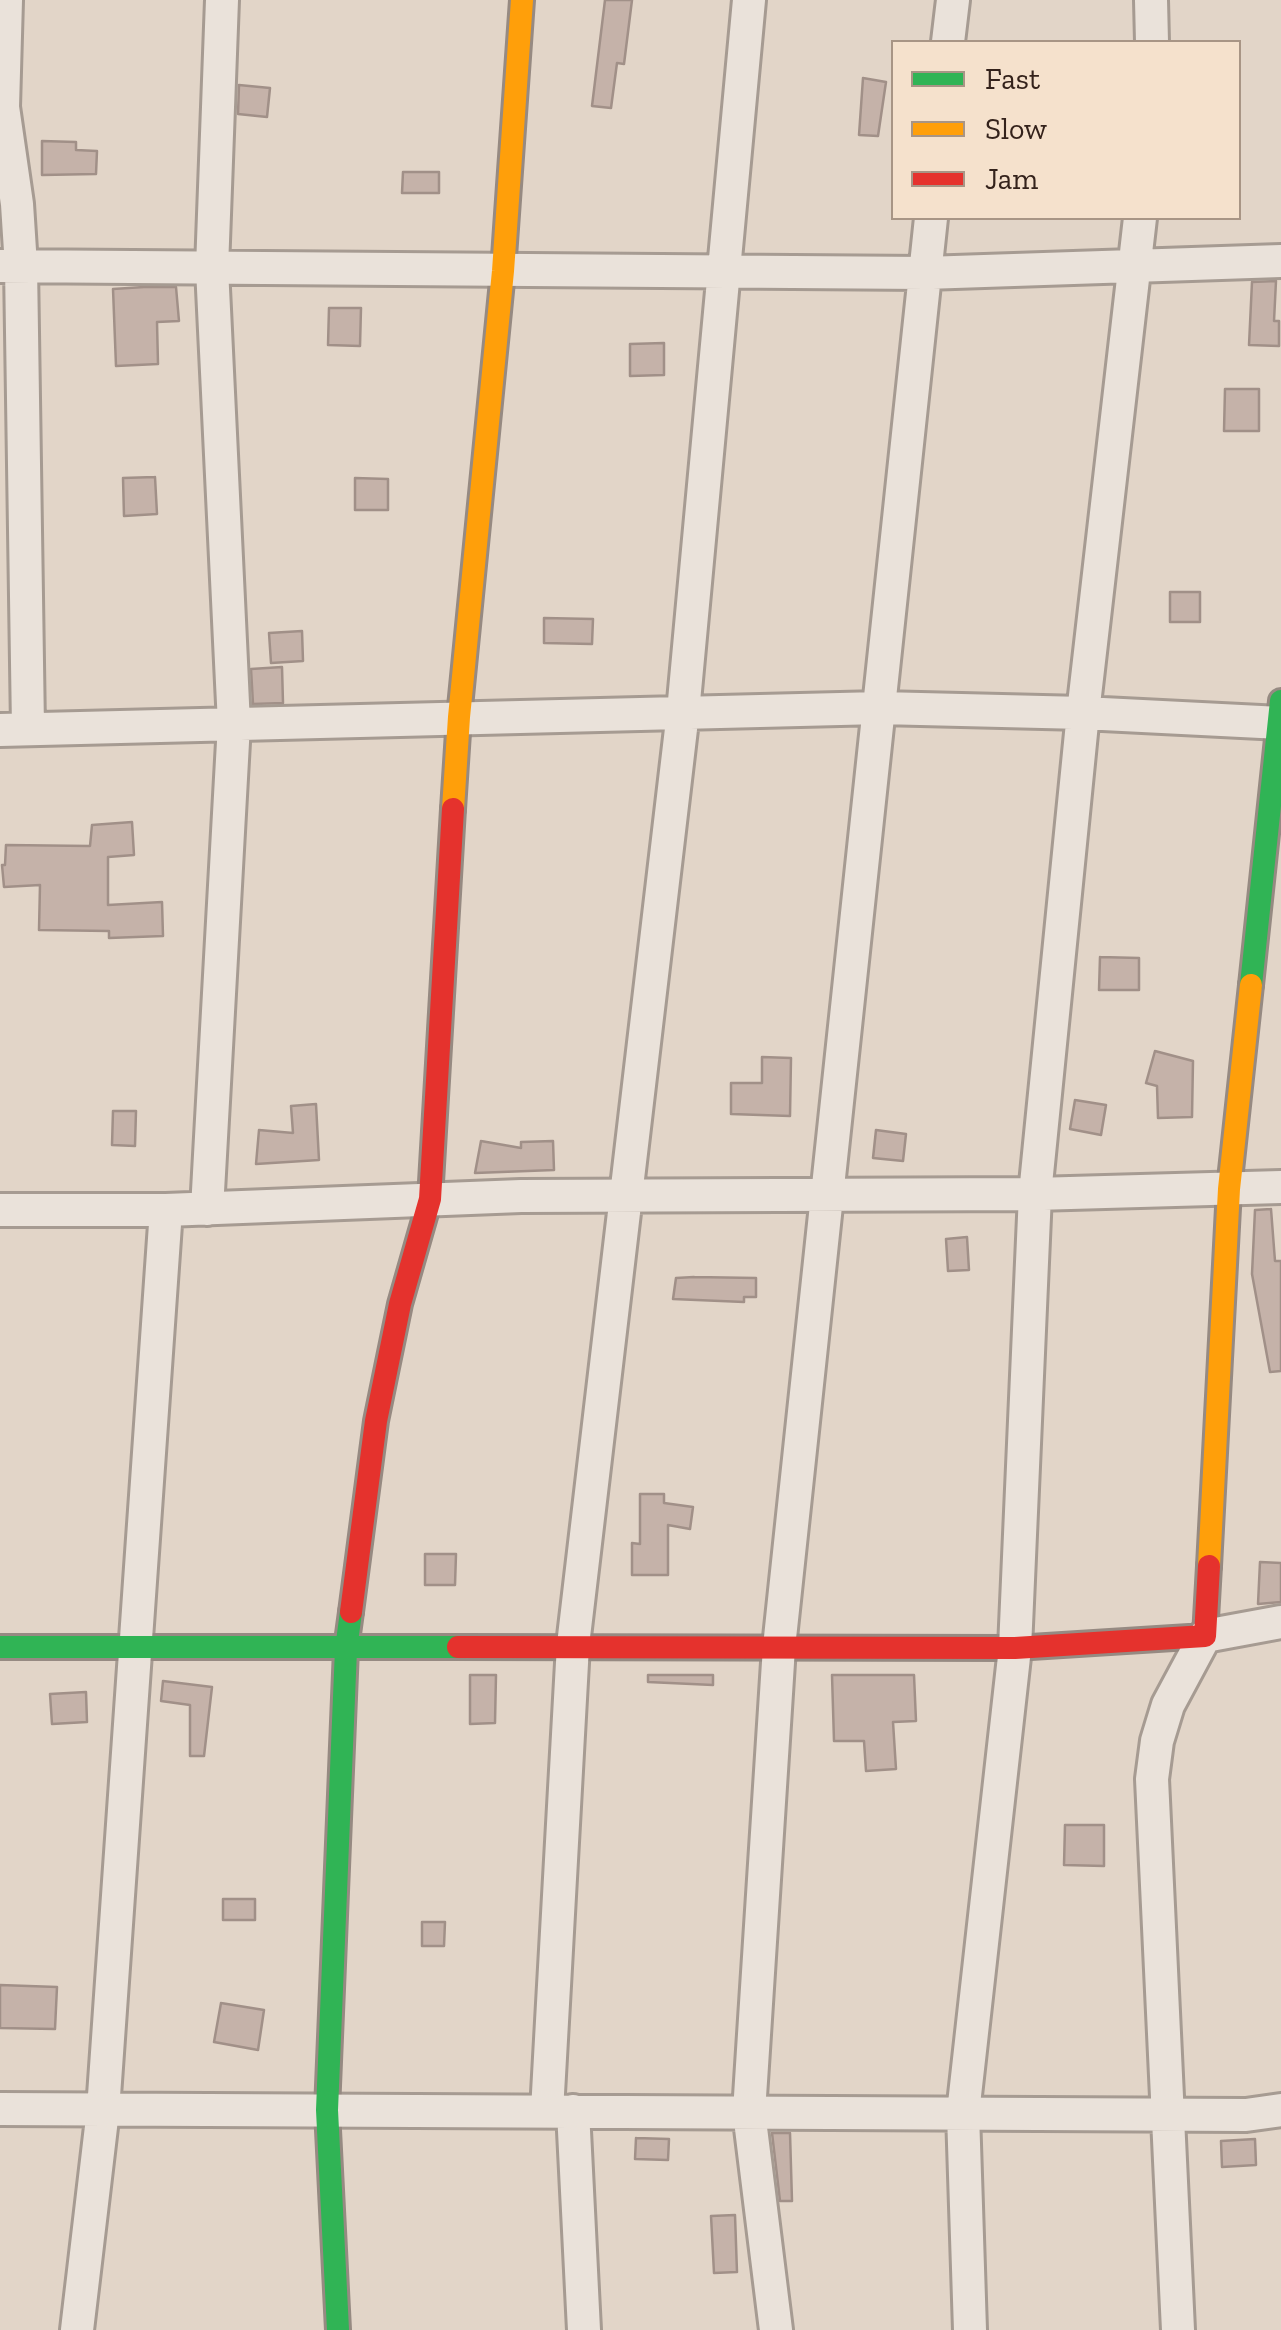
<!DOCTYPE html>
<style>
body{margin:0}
#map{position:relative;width:1281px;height:2330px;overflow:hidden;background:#e2d5c8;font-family:"Zilla Slab",serif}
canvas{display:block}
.legend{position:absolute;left:891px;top:40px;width:350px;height:180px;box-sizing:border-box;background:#f5e1cc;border:2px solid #a89585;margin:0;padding:12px 18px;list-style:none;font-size:30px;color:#34221b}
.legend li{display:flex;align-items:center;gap:20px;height:50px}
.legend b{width:50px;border:2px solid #a89585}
</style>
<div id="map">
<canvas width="1281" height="2330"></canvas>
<ul class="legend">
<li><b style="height:12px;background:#30b455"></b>Fast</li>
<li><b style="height:12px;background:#ff9f0a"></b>Slow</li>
<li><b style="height:12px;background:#e5322d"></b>Jam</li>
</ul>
</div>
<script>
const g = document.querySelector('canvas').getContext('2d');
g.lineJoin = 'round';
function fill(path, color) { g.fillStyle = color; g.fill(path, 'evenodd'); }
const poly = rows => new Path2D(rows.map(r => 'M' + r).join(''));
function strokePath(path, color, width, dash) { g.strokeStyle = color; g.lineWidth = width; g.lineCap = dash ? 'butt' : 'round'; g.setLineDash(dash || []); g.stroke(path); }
const building = poly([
 [605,0,632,0,624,64,617,63,611,108,592,106,605,0],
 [863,78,886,82,878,136,859,135,863,78],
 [239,85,270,88,267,117,238,114,239,85],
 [42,141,76,142,76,150,97,151,96,174,42,175,42,141],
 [403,172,439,172,439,193,402,193,403,172],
 [1276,281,1274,321,1279,321,1279,346,1249,345,1252,282,1276,281],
 [144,287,176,287,179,321,157,322,158,364,116,366,113,289,144,287],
 [329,308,361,308,360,346,328,345,329,308],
 [664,343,664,375,630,376,630,344,664,343],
 [1225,389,1259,389,1259,431,1224,431,1225,389],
 [155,477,157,514,124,516,123,478,155,477],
 [355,478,388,479,388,510,355,510,355,478],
 [1170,592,1200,592,1200,622,1170,622,1170,592],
 [544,618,593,619,592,644,544,643,544,618],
 [302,631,303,661,271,663,269,633,302,631],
 [282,667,283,703,253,704,251,669,282,667],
 [132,822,134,855,108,857,108,905,162,902,163,936,109,938,109,931,39,930,40,885,4,887,2,865,5,865,6,845,90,846,92,825,132,822],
 [1100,957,1139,958,1139,990,1099,990,1100,957],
 [1155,1051,1193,1061,1192,1117,1158,1118,1157,1086,1146,1083,1155,1051],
 [762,1057,791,1058,790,1116,731,1114,731,1083,762,1083,762,1057],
 [1075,1100,1106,1105,1101,1135,1070,1129,1075,1100],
 [316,1104,319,1160,256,1164,259,1130,293,1133,291,1106,316,1104],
 [113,1111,136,1111,135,1146,112,1145,113,1111],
 [876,1130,906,1134,903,1161,873,1158,876,1130],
 [481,1141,521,1148,521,1142,553,1141,554,1170,475,1173,481,1141],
 [1271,1209,1275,1261,1281,1261,1281,1371,1270,1372,1252,1274,1255,1210,1271,1209],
 [967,1237,969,1270,948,1271,946,1239,967,1237],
 [694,1277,756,1278,756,1297,744,1297,744,1302,673,1299,676,1278,694,1277],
 [640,1494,664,1494,664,1503,693,1507,690,1529,668,1525,668,1575,632,1575,632,1543,640,1544,640,1494],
 [425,1554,456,1554,455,1585,425,1585,425,1554],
 [1260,1562,1281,1563,1281,1602,1258,1604,1260,1562],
 [470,1675,496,1675,495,1723,470,1724,470,1675],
 [648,1675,713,1675,713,1685,648,1682,648,1675],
 [832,1675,914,1675,916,1721,893,1722,896,1769,866,1771,864,1741,834,1741,832,1675],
 [163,1681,212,1687,204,1756,190,1756,190,1705,161,1701,163,1681],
 [86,1692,87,1722,52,1724,50,1694,86,1692],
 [1065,1825,1104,1825,1104,1866,1064,1865,1065,1825],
 [223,1899,255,1899,255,1920,223,1920,223,1899],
 [422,1922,445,1922,444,1946,422,1946,422,1922],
 [0,1985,57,1987,55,2029,0,2028,0,1985],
 [221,2003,264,2010,258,2050,214,2042,221,2003],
 [772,2133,790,2133,792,2201,780,2201,772,2133],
 [636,2138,669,2139,668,2160,635,2159,636,2138],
 [1255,2139,1256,2165,1222,2167,1221,2141,1255,2139],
 [735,2215,737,2272,714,2273,711,2216,735,2215]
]);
fill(building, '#c5b2a9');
strokePath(building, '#a19088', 2.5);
const street = poly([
 [6,0,3,107,17,204,21,266,28,728],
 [1151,0,1152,42],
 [948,42,953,0],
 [0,266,925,273,1281,261],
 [0,730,880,708,1083,713,1281,723],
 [207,1209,234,724,212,268,222,0],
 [0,1210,166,1210,521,1196,1035,1194,1281,1187],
 [0,2109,1246,2115,1281,2110],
 [547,2111,573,1645,683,712,749,0],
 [573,2111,584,2330],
 [77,2330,103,2110,166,1210],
 [776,2330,749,2112,779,1647,931,218],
 [970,2330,963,2113,1015,1648,1035,1194,1083,713,1140,218],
 [1178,2330,1152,1779,1157,1741,1168,1705,1205,1636,1281,1622]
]);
const fast = poly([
 [1251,985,1281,701],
 [0,1647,458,1647],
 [338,2330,327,2110,346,1649,351,1612]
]);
const slow = poly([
 [453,809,459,717,503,271,522,0],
 [1209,1566,1229,1189,1251,985]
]);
const jam = poly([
 [351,1612,376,1421,400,1304,430,1199,453,809],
 [458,1647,1015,1648,1205,1636,1209,1566]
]);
strokePath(street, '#a69b92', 38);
strokePath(fast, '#968a82', 28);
strokePath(slow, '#968a82', 28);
strokePath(jam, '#968a82', 28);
strokePath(street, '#eae2da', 32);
strokePath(fast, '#30b455', 22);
strokePath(slow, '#ff9f0a', 22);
strokePath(jam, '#e5322d', 22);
</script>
